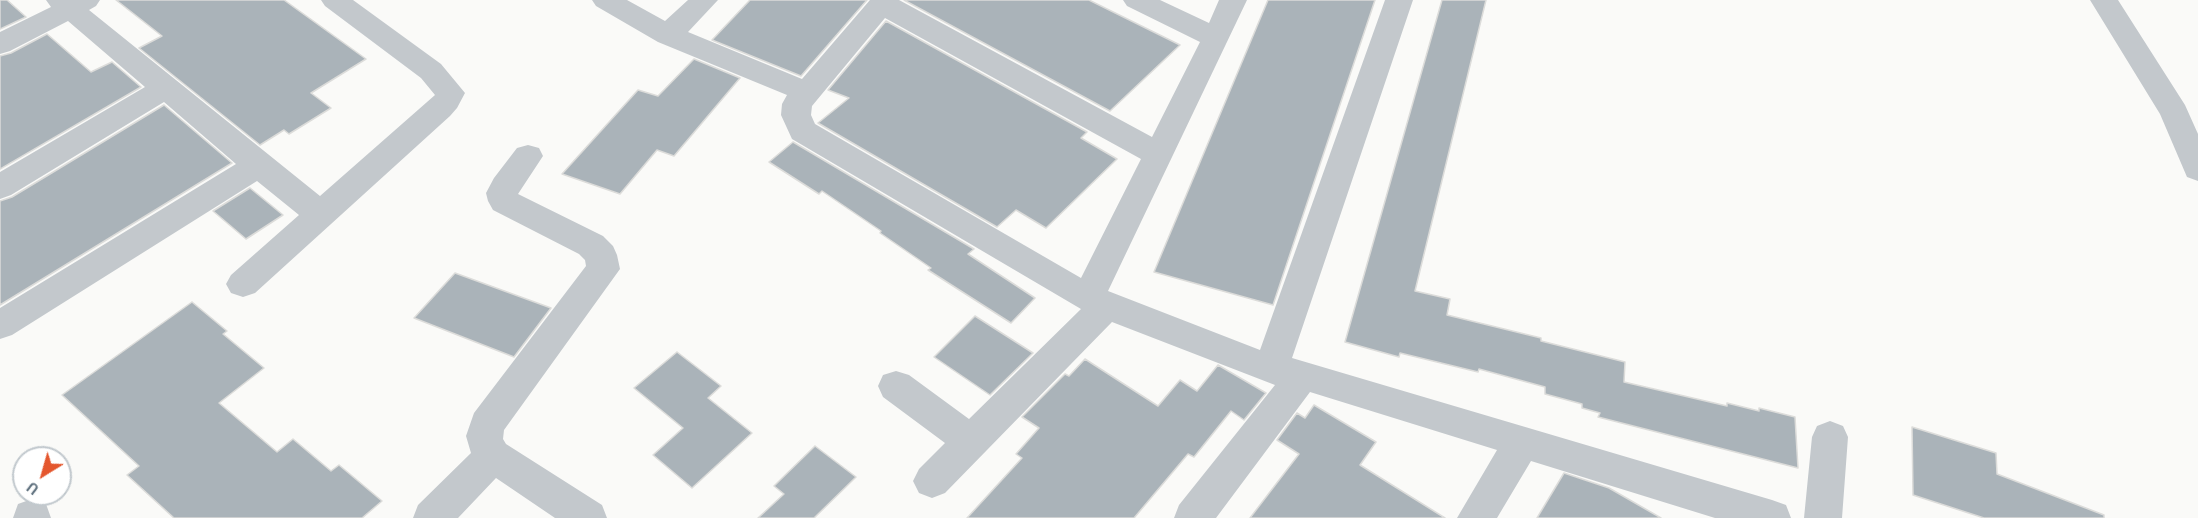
<!DOCTYPE html>
<style>
body{margin:0}
#map{position:relative;width:2198px;height:518px;overflow:hidden;background:#fafaf8;font-family:Barlow,sans-serif}
canvas{display:block}
.north{position:absolute;left:12px;top:446px;width:60px;height:60px;box-sizing:border-box;background:#fff;border:2px solid #c1c8cd;border-radius:50%;rotate:217deg;font-size:16px;font-weight:700;line-height:24px;text-align:center;color:#657683}
.north::after{content:'';display:block;margin:auto;width:21px;height:27px;background:#e4572e;clip-path:polygon(50% 0,100% 100%,50% 72%,0 100%)}
</style>
<div id="map">
<canvas width="2198" height="518"></canvas>
<div class="north">U</div>
</div>
<script>
const g = document.querySelector('canvas').getContext('2d');
g.lineJoin = 'round';
function fill(path, color) { g.fillStyle = color; g.fill(path, 'evenodd'); }
const poly = rows => new Path2D(rows.map(r => 'M' + r).join(''));
function strokePath(path, color, width, dash) { g.strokeStyle = color; g.lineWidth = width; g.lineCap = dash ? 'butt' : 'round'; g.setLineDash(dash || []); g.stroke(path); }
const building = poly([
 [0,0,7,0,26,17,0,29,0,0],
 [116,0,284,0,366,59,311,93,331,108,289,134,284,130,260,145,139,48,162,36,116,0],
 [750,0,867,0,801,76,712,40,750,0],
 [904,0,1089,0,1180,45,1110,111,904,0],
 [1268,0,1375,0,1273,305,1154,272,1268,0],
 [1442,0,1486,0,1415,291,1450,299,1447,315,1541,338,1541,341,1625,362,1624,382,1727,406,1727,403,1759,411,1759,408,1795,417,1798,468,1598,417,1600,413,1582,408,1582,404,1545,394,1545,387,1479,369,1478,372,1400,353,1399,357,1345,342,1442,0],
 [886,21,1087,132,1081,138,1117,159,1046,228,1016,210,997,227,818,123,849,98,828,90,886,21],
 [47,34,91,72,112,62,141,87,0,169,0,56,11,53,47,34],
 [694,59,740,78,674,156,657,150,620,194,562,174,638,90,658,96,694,59],
 [164,105,232,163,0,305,0,201,12,197,164,105],
 [793,142,974,249,968,254,1035,298,1011,323,928,270,931,268,880,233,881,231,822,191,819,194,769,162,793,142],
 [250,188,283,215,246,239,213,211,250,188],
 [455,273,551,308,514,357,414,318,455,273],
 [192,302,227,331,223,334,264,368,219,403,277,452,293,439,331,471,339,465,382,501,362,518,174,518,127,475,139,466,62,395,192,302],
 [975,316,1033,353,990,395,934,357,975,316],
 [677,352,721,386,708,398,752,433,692,488,653,455,683,428,634,388,677,352],
 [1085,359,1158,406,1180,380,1197,391,1218,365,1266,393,1244,420,1231,411,1194,457,1188,454,1134,518,967,518,1022,458,1016,454,1039,428,1022,417,1065,374,1069,376,1085,359],
 [1314,405,1376,442,1360,465,1445,518,1250,518,1299,454,1277,440,1297,413,1305,418,1314,405],
 [1912,427,1996,453,1997,474,2104,515,2104,518,1984,518,1913,495,1912,427],
 [815,446,856,477,814,518,758,518,784,494,774,486,815,446],
 [1564,473,1609,488,1661,518,1537,518,1564,473]
]);
fill(building, '#aab3b9');
strokePath(building, '#dcdcda', 1.5);
fill(poly([
 [46,0,100,0,96,6,89,10,320,196,435,95,421,78,325,6,321,0,353,0,441,64,465,93,457,108,450,116,255,293,243,297,231,293,226,284,231,275,299,215,257,181,12,335,0,339,0,308,236,164,164,102,11,195,0,199,0,172,145,87,68,21,10,51,0,54,0,32,51,7,46,0],
 [592,0,627,0,665,21,688,0,718,0,688,32,802,79,870,0,899,0,1152,137,1200,42,1127,6,1123,0,1160,0,1209,23,1219,0,1247,0,1108,291,1260,350,1385,0,1413,0,1292,358,1772,500,1786,505,1791,518,1715,518,1531,461,1497,518,1457,518,1497,450,1310,392,1216,518,1174,518,1179,505,1275,385,1112,322,945,493,932,498,919,493,913,481,919,469,945,443,883,397,878,386,883,375,896,371,909,375,969,419,1081,309,792,139,781,115,782,104,787,95,658,42,596,6,592,0],
 [885,18,1141,159,1081,278,815,124,811,115,812,106,885,18],
 [2090,0,2118,0,2185,105,2198,134,2198,181,2187,177,2160,114,2090,0],
 [528,145,539,148,543,156,518,194,603,236,613,246,617,255,620,269,504,430,503,439,506,444,602,505,607,518,555,518,496,478,458,518,413,518,418,505,471,453,466,436,474,413,586,266,585,260,579,254,493,210,488,201,486,193,494,178,517,148,528,145],
 [1830,421,1843,426,1848,437,1842,518,1804,518,1812,437,1817,426,1830,421],
 [32,499,46,504,51,518,13,518,18,504,32,499]
]), '#c3c8cc');
</script>
